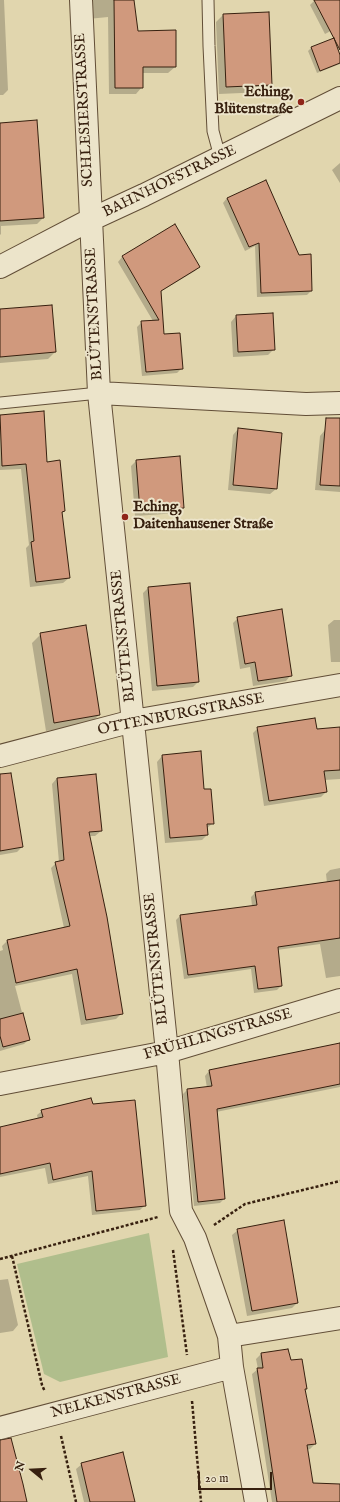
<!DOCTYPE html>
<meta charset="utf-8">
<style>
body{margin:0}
#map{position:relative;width:340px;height:1502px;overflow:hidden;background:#e1d6ae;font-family:"IM FELL English",serif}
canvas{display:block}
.north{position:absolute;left:12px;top:1450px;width:40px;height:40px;-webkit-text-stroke:3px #ece4ca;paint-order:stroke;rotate:288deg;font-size:11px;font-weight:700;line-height:16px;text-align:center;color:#37200f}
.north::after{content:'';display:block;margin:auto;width:14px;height:18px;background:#37200f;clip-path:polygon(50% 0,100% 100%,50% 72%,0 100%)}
.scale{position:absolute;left:198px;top:1472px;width:74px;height:18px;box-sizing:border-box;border:2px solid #37200f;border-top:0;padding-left:5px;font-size:12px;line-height:14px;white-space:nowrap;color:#37200f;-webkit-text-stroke:3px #ece4ca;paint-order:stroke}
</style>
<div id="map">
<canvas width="340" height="1502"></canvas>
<div class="north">N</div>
<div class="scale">20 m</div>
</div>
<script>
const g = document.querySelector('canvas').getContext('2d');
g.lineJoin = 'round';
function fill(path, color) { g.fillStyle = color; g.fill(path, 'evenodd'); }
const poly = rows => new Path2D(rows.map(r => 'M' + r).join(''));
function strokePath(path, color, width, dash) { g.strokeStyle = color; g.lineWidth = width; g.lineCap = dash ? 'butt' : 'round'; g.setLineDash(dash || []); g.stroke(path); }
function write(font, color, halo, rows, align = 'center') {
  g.font = font + ' "IM FELL English",serif'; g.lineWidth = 4; g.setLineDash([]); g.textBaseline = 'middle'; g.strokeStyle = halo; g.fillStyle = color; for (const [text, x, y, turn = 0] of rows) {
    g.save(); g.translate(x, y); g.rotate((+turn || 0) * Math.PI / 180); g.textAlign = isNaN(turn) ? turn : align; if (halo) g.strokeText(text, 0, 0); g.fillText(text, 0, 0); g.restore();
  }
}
fill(poly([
 [149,1233,168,1357,60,1382,44,1374,17,1264]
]), '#b0be8c');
fill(poly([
 [0,0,4,0,8,90,3,95,0,95],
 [85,0,133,0,137,32,175,67,168,73,142,73,142,87,136,94,109,94,108,17,88,19],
 [315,0,340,0,340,26,325,34,310,5],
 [223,15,271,85,264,92,219,94,216,22],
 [333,40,340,58,340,64,317,73,308,51,311,48],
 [0,124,43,218,37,224,1,226,1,234,0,235],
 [340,163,340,183,332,170],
 [227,198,311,291,307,295,257,297,255,246,245,251,223,203],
 [175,226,199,267,195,271,160,292,163,335,182,368,177,373,142,376,137,327,142,322,153,321,118,262,122,257],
 [0,310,55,352,48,359,0,363],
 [236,316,274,349,268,355,233,357,231,322],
 [43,412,46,464,64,511,61,514,69,578,63,583,30,587,26,548,29,545,21,469,0,470,0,416],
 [238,429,276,489,270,494,228,490,233,435],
 [325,430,340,432,340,492,315,490,320,436],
 [136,461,183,508,178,513,135,516,131,466],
 [148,588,198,682,193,687,152,691,143,593],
 [238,618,291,675,286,681,253,686,250,667,240,669,233,623],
 [334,620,340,620,340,662,331,662,328,625],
 [41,634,99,715,90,724,46,731,32,643],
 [258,728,316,730,340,728,340,779,324,780,326,792,321,797,264,806,253,733],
 [200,752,203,791,213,823,206,829,207,835,202,840,165,843,157,762,162,756],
 [57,778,101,831,95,836,88,836,122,1013,116,1019,81,1025,72,974,15,986,29,1039,24,1044,0,1051,0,951,3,950,2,946,7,941,64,928,51,868,56,863,59,862,52,784],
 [0,799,22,847,17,852,0,855],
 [340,868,340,976,326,978,320,944,277,950,281,986,277,990,254,993,251,969,184,979,176,920,180,916,252,906,251,897,255,893,327,883,326,874,330,870],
 [340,1044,340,1087,216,1112,224,1199,220,1203,194,1206,183,1094,187,1090,207,1088,205,1076,209,1071],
 [92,1105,145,1205,140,1210,92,1215,88,1176,48,1184,45,1168,0,1177,0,1128,38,1120,37,1115,42,1111],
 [238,1230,297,1303,292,1308,247,1316,232,1235],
 [8,1279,18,1325,13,1331,0,1333,0,1280],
 [261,1354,290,1361,304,1389,315,1444,310,1449,306,1450,312,1484,340,1485,340,1502,272,1502,252,1374,258,1369,256,1359],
 [82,1464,134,1502,84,1502,76,1469]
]), '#0003');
const building = poly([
 [114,0,134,0,138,31,176,30,176,67,143,67,143,88,115,88,114,0],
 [314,0,340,0,340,50,314,0],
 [269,12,272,85,226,87,223,14,269,12],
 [334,38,340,55,340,63,320,71,311,47,334,38],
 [37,120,44,218,0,221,0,123,37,120],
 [266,180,299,255,311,254,312,291,261,293,259,243,249,247,227,198,266,180],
 [175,224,200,267,161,291,164,334,180,333,183,369,146,372,141,321,159,320,122,256,175,224],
 [52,305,56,352,0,357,0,309,52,305],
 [273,313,275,350,238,352,236,315,273,313],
 [44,411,47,462,60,460,65,511,62,512,70,578,36,582,31,542,34,541,26,464,2,466,0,415,44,411],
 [326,418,340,418,340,486,320,485,326,418],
 [238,428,282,433,277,489,233,485,238,428],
 [180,456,184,508,140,511,136,460,180,456],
 [190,583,199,682,157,686,148,587,190,583],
 [282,609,292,676,258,681,255,662,245,664,237,617,282,609],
 [86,625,100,715,54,723,40,633,86,625],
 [315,718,317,729,340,727,340,770,324,771,327,792,269,801,257,727,315,718],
 [201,751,204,789,211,789,214,824,207,824,208,835,170,838,162,755,201,751],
 [11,773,23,847,0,851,0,774,11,773],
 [96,774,102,831,89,832,107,917,123,1014,86,1020,77,969,16,983,7,940,70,926,55,862,64,860,57,778,96,774],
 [340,880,340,938,278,947,282,986,258,989,255,966,188,975,180,915,257,905,255,892,340,880],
 [23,1013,30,1040,3,1047,0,1036,0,1019,23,1013],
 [340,1043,340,1084,217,1109,225,1199,198,1202,187,1089,212,1086,209,1070,340,1043],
 [91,1098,93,1104,135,1100,146,1206,96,1211,92,1171,53,1180,50,1163,0,1174,0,1127,43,1117,41,1110,91,1098],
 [284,1220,298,1303,252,1311,237,1229,284,1220],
 [288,1349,291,1360,302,1359,307,1389,305,1389,316,1444,307,1445,313,1483,340,1484,340,1502,277,1502,257,1368,263,1368,261,1353,288,1349],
 [11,1438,23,1484,27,1502,0,1502,0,1440,11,1438],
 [123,1452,135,1502,90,1502,81,1463,123,1452]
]);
fill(building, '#d0997d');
strokePath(building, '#37200f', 1);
const lane = poly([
 [208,0,209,46,213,131,220,157],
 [0,403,99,393]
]);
const street = poly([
 [81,0,99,393,167,1052,181,1211,195,1238,229,1336,232,1367,256,1502],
 [0,267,90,220,144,195,340,98],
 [99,393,306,404,340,403],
 [0,756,133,721,340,685],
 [0,1084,167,1052,340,1000],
 [229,1336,340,1318],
 [0,1428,232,1367]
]);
strokePath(lane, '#624e37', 13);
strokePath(street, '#624e37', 24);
strokePath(poly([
 [214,1225,245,1204,340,1181],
 [173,1250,187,1355],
 [12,1256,42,1385,45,1392],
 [0,1259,158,1217],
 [192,1401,201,1502],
 [61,1436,76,1502]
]), '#37200f', 2.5, [3, 2]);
strokePath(lane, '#ece4ca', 11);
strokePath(street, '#ece4ca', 22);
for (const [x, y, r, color] of [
 [301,102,4,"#8f2418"],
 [125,517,4,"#8f2418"]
]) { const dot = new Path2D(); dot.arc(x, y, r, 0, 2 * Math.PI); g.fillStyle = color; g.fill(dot); strokePath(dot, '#ece4ca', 1.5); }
write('bold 15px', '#37200f', '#ece4ca', [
 ["Eching,",293,93],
 ["Blütenstraße",293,110],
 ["Eching,",133,508,"left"],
 ["Daitenhausener Straße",133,525,"left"]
], 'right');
write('15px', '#37200f', '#ece4ca', [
 ["SCHLESIERSTRASSE",85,110,-93],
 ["BAHNHOFSTRASSE",170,182,-26],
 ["BLÜTENSTRASSE",95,314,-93],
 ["BLÜTENSTRASSE",124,636,-96],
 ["OTTENBURGSTRASSE",181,715,-11],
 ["BLÜTENSTRASSE",157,959,-96],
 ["FRÜHLINGSTRASSE",218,1035,-16],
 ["NELKENSTRASSE",116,1397,-15]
]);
</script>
